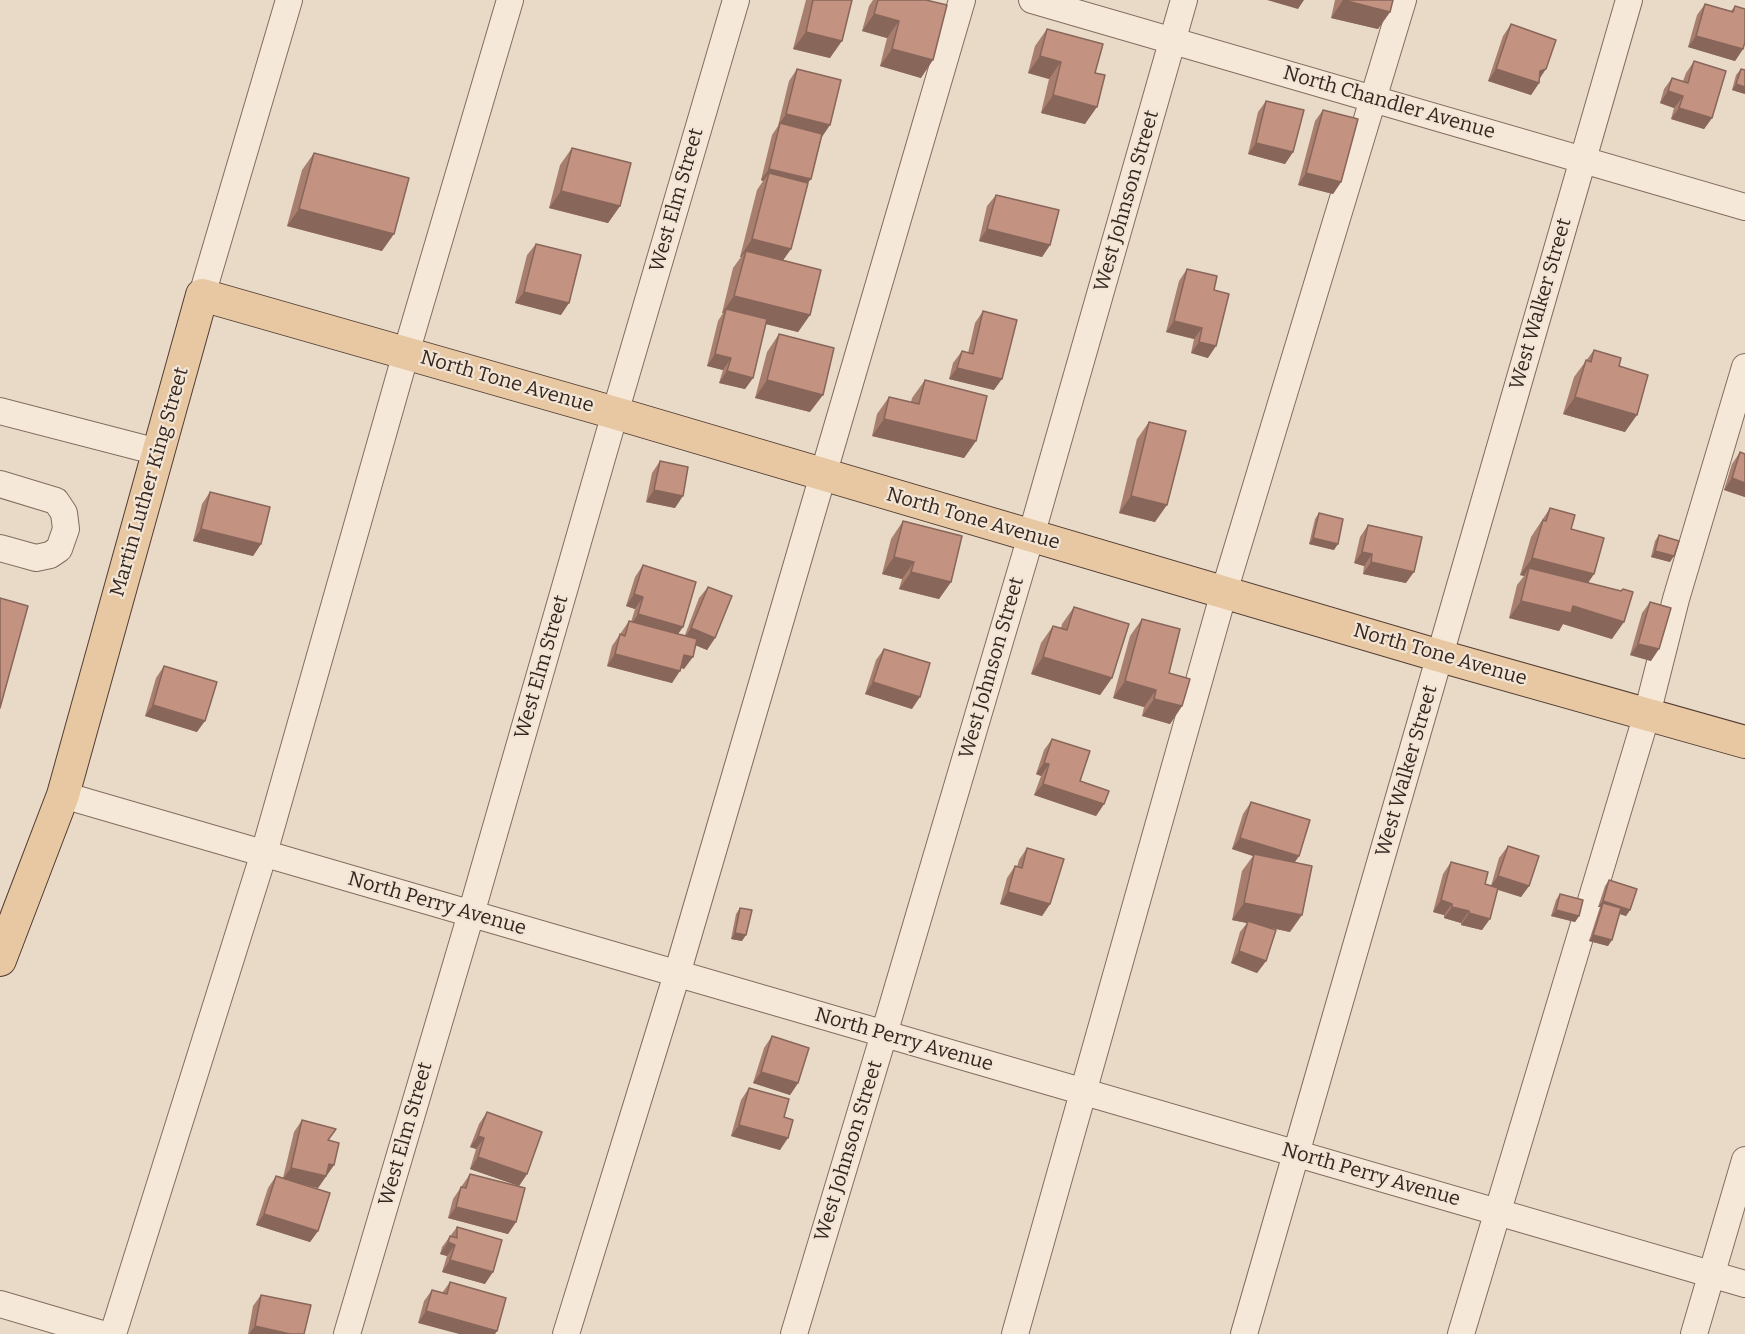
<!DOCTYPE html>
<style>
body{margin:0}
canvas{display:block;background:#e9dac7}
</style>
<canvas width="1745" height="1334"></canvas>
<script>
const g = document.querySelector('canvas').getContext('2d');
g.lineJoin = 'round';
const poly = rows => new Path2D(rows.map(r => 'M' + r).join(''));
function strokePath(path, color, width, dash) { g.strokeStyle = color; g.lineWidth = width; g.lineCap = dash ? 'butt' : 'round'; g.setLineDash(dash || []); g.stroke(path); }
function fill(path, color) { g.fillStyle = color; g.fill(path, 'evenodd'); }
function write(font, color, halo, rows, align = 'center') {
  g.font = font + ' Bitter,serif'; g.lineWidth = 4.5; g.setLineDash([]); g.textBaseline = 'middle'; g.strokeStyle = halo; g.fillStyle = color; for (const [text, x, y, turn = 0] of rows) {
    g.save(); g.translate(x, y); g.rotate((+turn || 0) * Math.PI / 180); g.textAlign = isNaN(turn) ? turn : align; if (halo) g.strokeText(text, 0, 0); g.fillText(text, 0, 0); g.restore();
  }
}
const minor = poly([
 [1032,0,1745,207],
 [202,295,289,0],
 [0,411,158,452],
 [0,484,56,501,64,513,66,529,59,549,50,555,36,558,0,548],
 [63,795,1745,1284],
 [0,1304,102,1334],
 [113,1334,264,853,406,353,510,0],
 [347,1334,471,914,615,413,736,0],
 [566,1334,677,974,962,0],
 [794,1334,884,1034,1031,536,1184,0],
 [1015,1334,1224,592,1403,0],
 [1244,1334,1629,0],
 [1461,1334,1647,714,1676,599,1745,367],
 [1694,1334,1745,1160]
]);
const major = poly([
 [0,960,63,795,202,295,615,413,1440,656,1745,742]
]);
strokePath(minor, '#836c5e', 28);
strokePath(major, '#513c32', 34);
strokePath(minor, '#f5e8d9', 26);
strokePath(major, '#e8c8a3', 32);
fill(poly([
 [806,0,852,0,830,58,793,49],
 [873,0,926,0,921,78,880,66,887,38,862,31,869,6],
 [1335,0,1393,0,1390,12,1378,29,1331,18],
 [1705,4,1731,11,1735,6,1743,49,1735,61,1688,47,1697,15],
 [1511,24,1539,79,1539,83,1531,95,1488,81,1503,36],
 [1047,29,1095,73,1085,124,1041,113,1049,79,1028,73,1035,46],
 [1694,61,1712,118,1704,129,1671,119,1674,108,1660,103,1664,89,1672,78,1683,81,1686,73],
 [797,69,822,137,811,179,807,183,791,249,783,260,810,315,798,332,766,324,753,378,745,389,719,383,723,370,707,366,718,321,723,313,722,313,733,268,741,257,740,257,757,190,763,181,761,180,772,135,778,126,789,81],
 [1741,69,1745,70,1745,94,1732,90,1736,75],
 [1266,101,1293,152,1285,164,1248,154,1258,112],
 [1323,110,1341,182,1333,194,1298,185,1315,121],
 [572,148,620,206,608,223,549,208,560,165],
 [314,153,382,251,287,226,302,170],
 [996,195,1050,245,1042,257,979,241,987,206],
 [536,244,561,315,515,303,527,255],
 [1187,269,1214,290,1208,358,1191,353,1194,339,1166,332,1179,281],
 [983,311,994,390,949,379,953,363,962,351,968,353,975,323],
 [779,334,810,412,755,398,767,352],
 [1594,350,1625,432,1563,414,1574,377],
 [925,380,976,441,964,458,872,436,877,414,889,397,911,402,912,398],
 [1149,422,1155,522,1119,513,1137,439],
 [1740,452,1745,454,1745,497,1724,490,1732,464],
 [660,461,675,508,646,502,652,473],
 [210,492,261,544,253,556,193,541,202,504],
 [1550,508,1571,529,1594,574,1588,583,1612,639,1563,624,1559,631,1509,618,1517,585,1524,576,1520,575,1531,537],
 [1319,513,1334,550,1309,544,1315,519],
 [903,521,951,582,939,599,899,589,902,579,882,574,891,539],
 [1368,525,1406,583,1363,574,1364,566,1354,563,1360,537],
 [1659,535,1670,562,1651,557,1655,541],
 [643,565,683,627,678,634,685,635,699,598,708,587,715,638,707,650,695,645,684,669,681,668,672,683,607,666,612,646,629,621,631,622,635,609,626,606,635,577],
 [1650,602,1651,661,1630,655,1642,613],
 [1074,607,1112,678,1100,695,1031,674,1041,643,1053,626,1061,628,1062,624],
 [1142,619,1169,673,1182,706,1170,724,1142,716,1144,707,1113,698,1130,636],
 [884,649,912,709,865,694,876,660],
 [164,666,197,732,145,716,156,678],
 [1052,739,1080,781,1104,804,1096,816,1034,795,1041,776,1036,774,1044,750],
 [1251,802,1299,856,1295,862,1290,932,1272,928,1266,961,1257,973,1231,963,1240,932,1247,923,1232,920,1242,871,1253,856,1232,849,1243,814],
 [1508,846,1529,886,1521,897,1498,890,1482,930,1461,925,1461,923,1444,918,1444,915,1433,912,1443,874,1451,862,1485,884,1491,886,1499,858],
 [1027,848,1050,904,1042,916,1000,904,1007,878,1015,866,1017,867,1019,860],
 [1609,880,1630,910,1626,916,1620,914,1608,946,1589,941,1600,907,1598,907,1605,886],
 [1560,894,1579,916,1575,922,1551,916,1556,900],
 [740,908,742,941,731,939,736,914],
 [772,1036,798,1083,790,1095,753,1083,764,1048],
 [749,1088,784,1117,780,1150,731,1136,741,1100],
 [487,1112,527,1174,519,1186,470,1169,476,1149,470,1147,479,1124],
 [302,1120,328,1140,334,1165,318,1188,301,1184,318,1231,310,1242,256,1225,268,1188,276,1176,283,1178,294,1132],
 [470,1174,516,1222,508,1234,448,1218,453,1199],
 [457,1227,485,1284,442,1272,447,1256,440,1254,442,1247],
 [450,1282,506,1298,418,1323,424,1301,432,1290,442,1293],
 [261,1295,304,1334,248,1334,253,1306]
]), '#a87e6f');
fill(poly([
 [1267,0,1304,0,1298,9],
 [1343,0,1390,12,1378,29,1331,18],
 [874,14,899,21,887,38,862,31],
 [806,32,842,41,830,58,793,49],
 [1696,36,1743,49,1735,61,1688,47],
 [892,49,933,60,921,78,880,66],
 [1040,56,1061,62,1049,79,1028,73],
 [1496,69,1540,71,1546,69,1538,81,1539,83,1531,95,1488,81],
 [1736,84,1745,87,1745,94,1732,90],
 [1668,91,1683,96,1674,108,1660,103],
 [1053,95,1097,107,1085,124,1041,113],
 [1679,108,1712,118,1704,129,1671,119],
 [786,114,830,125,822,137,779,126,780,123,778,126],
 [1256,143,1293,152,1285,164,1248,154],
 [769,169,811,179,802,191,769,173,763,181,761,180],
 [1306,173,1341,182,1333,194,1298,185],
 [561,191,620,206,608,223,549,208],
 [299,209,394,234,382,251,287,226],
 [987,229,1050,245,1042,257,979,241],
 [752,239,791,249,779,266,746,251,741,257,740,257],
 [524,292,569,303,561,315,515,303],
 [734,296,810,315,798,332,725,314,726,309,723,313,722,313],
 [1174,321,1202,328,1194,339,1166,332],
 [1199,342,1216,346,1208,358,1191,353],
 [715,354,731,358,723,370,707,366],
 [957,368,1002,379,994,390,949,379],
 [727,371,753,378,745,389,719,383],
 [767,380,823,395,810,412,755,398],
 [1575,397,1637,415,1625,432,1563,414],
 [884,419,976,441,964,458,872,436],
 [1732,478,1745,483,1745,497,1724,490],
 [654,490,683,496,675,508,646,502],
 [1131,496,1167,505,1155,522,1119,513],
 [201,529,261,544,253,556,193,541],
 [1313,538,1338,544,1334,550,1309,544],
 [1655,551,1674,556,1670,562,1651,557],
 [1362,552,1372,554,1364,566,1354,563],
 [894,557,914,562,902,579,882,574],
 [1532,558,1594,574,1582,591,1529,568,1524,576,1520,575],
 [1371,562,1414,572,1406,583,1363,574],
 [911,572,951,582,939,599,899,589],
 [634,594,643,597,635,609,626,606],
 [1521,601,1573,606,1624,622,1612,639,1563,624,1559,631,1509,618],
 [638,614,683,627,674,639,630,626],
 [691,628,715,638,707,650,683,640],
 [1638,644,1659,649,1651,661,1630,655],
 [615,654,680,671,672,683,607,666],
 [684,655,693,657,684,669,676,666],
 [1043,657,1112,678,1100,695,1031,674],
 [1125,681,1156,690,1144,707,1113,698],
 [873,682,920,697,912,709,865,694],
 [1154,699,1182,706,1170,724,1142,716],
 [153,705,205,721,197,732,145,716],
 [1044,763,1049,764,1041,776,1036,774],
 [1043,784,1104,804,1096,816,1034,795],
 [1240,838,1299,856,1291,867,1254,854,1253,856,1232,849],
 [1498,876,1529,886,1521,897,1490,887],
 [1008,892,1050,904,1042,916,1000,904],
 [1441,900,1452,904,1444,915,1433,912],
 [1603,901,1630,910,1626,916,1601,908,1603,903,1600,907,1598,907],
 [1244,903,1302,915,1290,932,1248,923,1248,921,1247,923,1232,920],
 [1452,907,1469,911,1461,923,1444,918],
 [1556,910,1579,916,1575,922,1551,916],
 [1469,913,1490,919,1482,930,1461,925],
 [735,933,746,935,742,941,731,939],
 [1593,935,1612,940,1608,946,1589,941],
 [1239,951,1266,961,1257,973,1231,963],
 [761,1072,798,1083,790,1095,753,1083],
 [739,1125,788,1138,780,1150,731,1136],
 [478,1136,484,1138,476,1149,470,1147],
 [478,1157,527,1174,519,1186,470,1169],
 [329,1164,334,1165,318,1188,283,1179,291,1168],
 [456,1207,516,1222,508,1234,448,1218],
 [264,1214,318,1231,310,1242,256,1225],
 [448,1242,455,1245,447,1256,440,1254],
 [450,1260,493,1272,485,1284,442,1272],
 [426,1311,497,1331,495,1334,459,1334,418,1323],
 [255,1326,290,1334,249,1334]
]), '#88665a');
const building = poly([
 [813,0,852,0,842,41,806,32,813,0],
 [878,0,926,0,947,5,933,60,892,49,899,21,874,14,878,0],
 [1343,0,1393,0,1390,12,1343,0],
 [1705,4,1733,12,1735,6,1745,9,1745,42,1743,49,1696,36,1705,4],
 [1511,24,1556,40,1546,69,1540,71,1539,83,1496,69,1511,24],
 [1047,29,1103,44,1095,73,1105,75,1097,107,1053,95,1061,62,1040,56,1047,29],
 [1694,61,1726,71,1712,118,1679,108,1683,96,1668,91,1672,78,1688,83,1694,61],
 [797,69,841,80,830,125,786,114,797,69],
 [1741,69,1745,70,1745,87,1736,84,1741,69],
 [1266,101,1304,110,1293,152,1256,143,1266,101],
 [1323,110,1358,119,1341,182,1306,173,1323,110],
 [780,123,822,134,811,179,769,169,780,123],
 [572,148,631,163,620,206,561,191,572,148],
 [314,153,409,178,394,234,299,209,314,153],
 [769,173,808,183,791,249,752,239,769,173],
 [996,195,1059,210,1050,245,987,229,996,195],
 [536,244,581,255,569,303,524,292,536,244],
 [746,251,821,270,810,315,734,296,746,251],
 [1187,269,1217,276,1214,290,1229,294,1216,346,1199,342,1202,328,1174,321,1187,269],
 [726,309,767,319,753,378,727,371,731,358,715,354,726,309],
 [983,311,1017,320,1002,379,957,368,962,351,973,354,983,311],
 [779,334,834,348,823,395,767,380,779,334],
 [1594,350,1621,358,1619,366,1648,375,1637,415,1575,397,1586,360,1591,362,1594,350],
 [925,380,987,396,976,441,884,419,889,397,919,404,925,380],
 [1149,422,1186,431,1167,505,1131,496,1149,422],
 [1740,452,1745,454,1745,483,1732,478,1740,452],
 [660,461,688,467,683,496,654,490,660,461],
 [210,492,270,507,261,544,201,529,210,492],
 [1550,508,1575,515,1571,529,1604,538,1594,574,1532,558,1543,520,1546,521,1550,508],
 [1319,513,1343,519,1338,544,1313,538,1319,513],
 [903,521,962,536,951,582,911,572,914,562,894,557,903,521],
 [1368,525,1422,537,1414,572,1371,562,1372,554,1362,552,1368,525],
 [1659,535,1679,541,1674,556,1655,551,1659,535],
 [643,565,696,582,683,627,638,614,643,597,634,594,643,565],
 [1529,568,1621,591,1623,589,1633,592,1624,622,1573,606,1571,613,1521,601,1529,568],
 [708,587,732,596,715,638,691,628,708,587],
 [0,598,28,606,0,708,0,598],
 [1650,602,1671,608,1659,649,1638,644,1650,602],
 [1074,607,1129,624,1112,678,1043,657,1053,626,1067,630,1074,607],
 [1142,619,1180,629,1169,673,1190,679,1182,706,1154,699,1156,690,1125,681,1142,619],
 [629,621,697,639,693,657,684,655,680,671,615,654,620,634,625,636,629,621],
 [884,649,930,663,920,697,873,682,884,649],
 [164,666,217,682,205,721,153,705,164,666],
 [1052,739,1090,751,1080,781,1109,791,1104,804,1043,784,1049,764,1044,763,1052,739],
 [1251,802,1310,820,1299,856,1240,838,1251,802],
 [1508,846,1539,856,1529,886,1498,876,1508,846],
 [1027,848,1064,859,1050,904,1008,892,1015,866,1022,868,1027,848],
 [1254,854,1312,866,1302,915,1244,903,1254,854],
 [1451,862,1488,872,1485,884,1498,888,1490,919,1469,913,1469,911,1452,907,1452,904,1441,900,1451,862],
 [1609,880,1637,889,1630,910,1603,901,1609,880],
 [1560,894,1583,900,1579,916,1556,910,1560,894],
 [1603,903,1621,908,1612,940,1593,935,1603,903],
 [740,908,752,910,746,935,735,933,740,908],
 [1248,921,1276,930,1266,961,1239,951,1248,921],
 [772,1036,809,1048,798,1083,761,1072,772,1036],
 [749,1088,789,1099,784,1117,793,1120,788,1138,739,1125,749,1088],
 [487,1112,542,1132,527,1174,478,1157,484,1138,478,1136,487,1112],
 [302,1120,336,1129,328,1140,339,1143,334,1165,329,1164,326,1176,291,1168,302,1120],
 [470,1174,525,1188,516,1222,456,1207,461,1187,466,1188,470,1174],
 [276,1176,330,1193,318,1231,264,1214,276,1176],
 [457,1227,502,1240,493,1272,450,1260,455,1245,448,1242,450,1236,457,1238,457,1227],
 [450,1282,506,1298,497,1331,426,1311,432,1290,447,1294,450,1282],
 [261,1295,311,1305,304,1334,290,1334,255,1326,261,1295]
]);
fill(building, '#c39281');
strokePath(building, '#88665a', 1.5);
write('20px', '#352720', '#f2e5d6', [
 ["North Chandler Avenue",1389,103,16],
 ["West Elm Street",677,200,-74],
 ["West Johnson Street",1127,201,-74],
 ["West Walker Street",1541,304,-74],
 ["North Tone Avenue",507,382,16],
 ["Martin Luther King Street",150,482,-74],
 ["North Tone Avenue",973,519,16],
 ["North Tone Avenue",1440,655,16],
 ["West Elm Street",542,667,-74],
 ["West Johnson Street",992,668,-74],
 ["West Walker Street",1407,771,-74],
 ["North Perry Avenue",437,904,16],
 ["North Perry Avenue",904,1040,16],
 ["West Elm Street",406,1134,-74],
 ["West Johnson Street",849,1151,-73],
 ["North Perry Avenue",1371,1175,16]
]);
</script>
